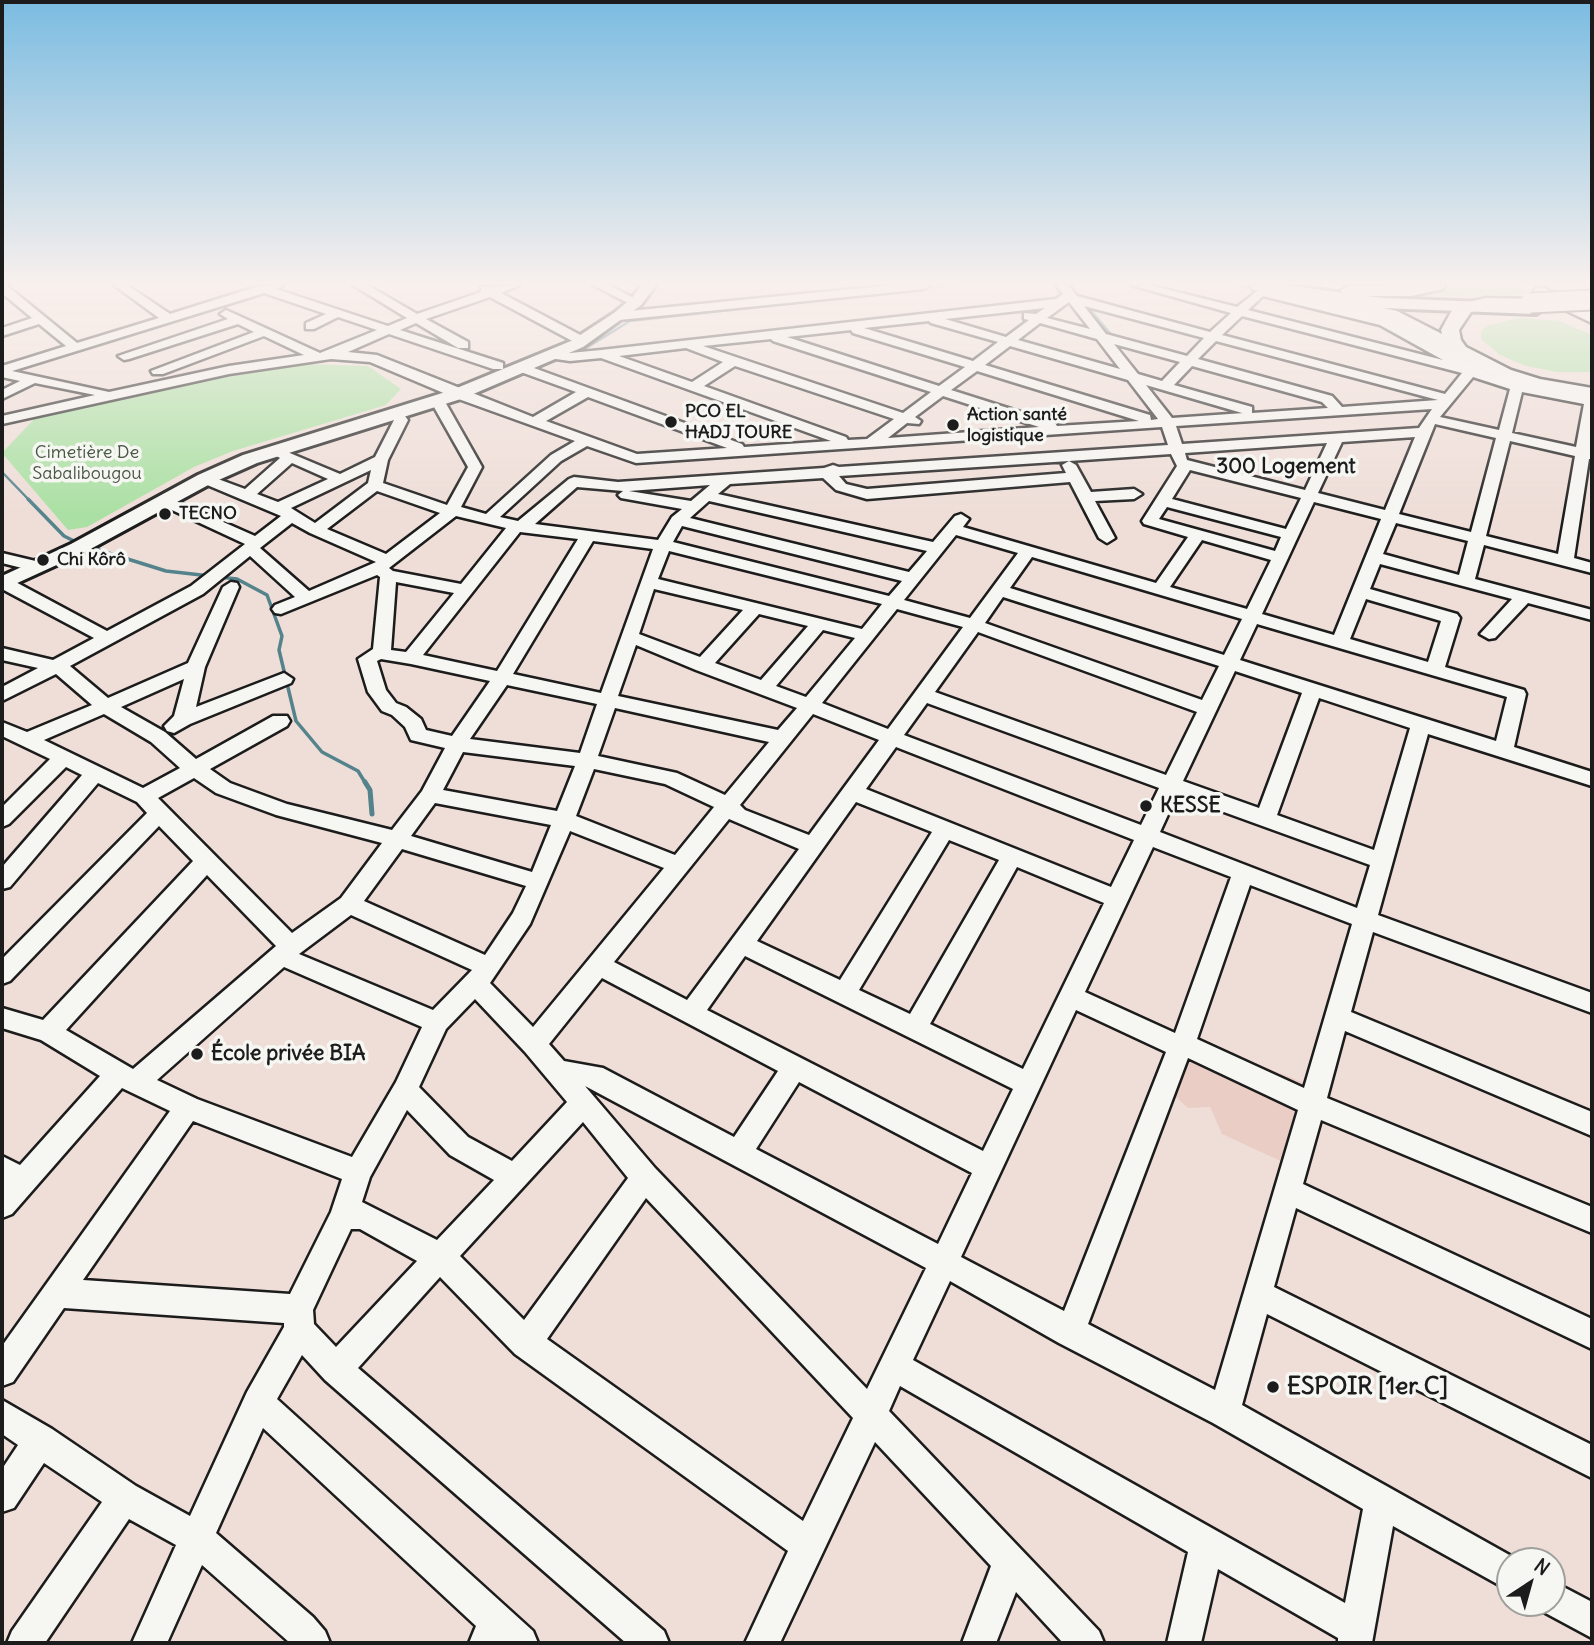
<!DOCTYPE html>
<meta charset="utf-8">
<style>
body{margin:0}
#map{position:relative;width:1594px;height:1645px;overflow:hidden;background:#efded8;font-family:Delius,sans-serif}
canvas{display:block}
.frame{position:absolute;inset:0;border:4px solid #1c1c1c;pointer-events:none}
.north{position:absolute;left:1496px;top:1547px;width:70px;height:70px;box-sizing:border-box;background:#f6f6f2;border:2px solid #9f9f9c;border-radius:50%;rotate:36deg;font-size:19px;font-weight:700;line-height:28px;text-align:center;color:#1c1c1c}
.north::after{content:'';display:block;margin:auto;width:24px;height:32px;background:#1c1c1c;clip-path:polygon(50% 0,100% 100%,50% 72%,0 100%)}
</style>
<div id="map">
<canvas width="1594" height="1645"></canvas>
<div class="frame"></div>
<div class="north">N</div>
</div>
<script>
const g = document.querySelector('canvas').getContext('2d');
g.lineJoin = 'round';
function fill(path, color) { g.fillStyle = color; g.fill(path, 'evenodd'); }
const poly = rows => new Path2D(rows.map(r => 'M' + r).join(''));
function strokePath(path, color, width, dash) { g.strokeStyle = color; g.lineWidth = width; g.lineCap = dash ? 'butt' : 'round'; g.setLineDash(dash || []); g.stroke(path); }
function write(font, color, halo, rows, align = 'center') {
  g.font = font + ' Delius,sans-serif'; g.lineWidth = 7; g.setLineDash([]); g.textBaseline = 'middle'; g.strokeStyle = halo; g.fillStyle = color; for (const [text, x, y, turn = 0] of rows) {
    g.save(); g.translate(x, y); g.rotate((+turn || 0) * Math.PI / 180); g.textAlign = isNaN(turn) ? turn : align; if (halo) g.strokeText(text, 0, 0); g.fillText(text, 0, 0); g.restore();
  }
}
fill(poly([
 [1182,1052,1231,1054,1310,1085,1289,1165,1222,1134,1210,1107,1188,1108,1168,1090]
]), '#eacec6');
fill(poly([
 [1450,285,1517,285,1533,295,1439,296,1431,290],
 [1519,318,1559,321,1592,335,1592,372,1557,372,1526,366,1500,355,1481,339,1481,332,1486,326],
 [307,364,368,366,401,389,386,405,233,451,194,467,87,527,68,530,2,453,37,416,187,383]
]), '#aae0a3');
strokePath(poly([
 [1070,285,1113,337],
 [1233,285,1255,289],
 [922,288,957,285],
 [987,350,1063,292],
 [578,353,630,321,840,298],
 [2,472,30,501]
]), '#54838c', 2.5);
strokePath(poly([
 [28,499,64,536,78,543],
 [86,546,166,571,210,576],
 [94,549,137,523],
 [219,577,237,579,267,595,282,636,279,650,296,721,322,752,358,771,366,784]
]), '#54838c', 3.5);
strokePath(poly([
 [365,782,370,790,372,814]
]), '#54838c', 5);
const minor = poly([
 [2,285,6,285,77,343,159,318,114,285,127,285,170,314,259,286,284,285,276,289,388,326,407,318,353,285,367,285,417,314,481,292,481,287,520,285,501,293,586,338,586,344,578,344,490,297,426,319,468,342,468,348,458,348,416,323,400,330,503,363,503,369,493,369,389,334,348,352,377,355,533,417,576,392,518,371,518,365,523,364,742,444,744,447,831,441,601,358,570,361,549,358,548,355,554,351,570,353,601,350,1056,299,1063,294,1056,285,1068,285,1077,296,1210,332,1231,313,1131,285,1149,285,1237,307,1261,288,1388,319,1494,376,1592,398,1592,459,1589,459,1574,558,1592,563,1592,573,1484,545,1475,579,1592,610,1592,620,1528,603,1495,638,1489,639,1480,634,1512,599,1380,564,1370,589,1457,614,1460,618,1445,667,1524,690,1526,694,1514,747,1592,772,1592,786,1428,734,1378,915,1592,993,1592,1013,1373,932,1351,1012,1592,1112,1592,1136,1345,1031,1327,1098,1592,1207,1592,1233,1321,1120,1303,1184,1592,1319,1592,1349,1296,1208,1274,1287,1592,1445,1592,1478,1267,1314,1242,1405,1520,1561,1510,1561,1510,1591,1393,1526,1372,1643,1338,1643,1338,1638,1218,1569,1201,1643,1167,1643,1188,1552,900,1386,889,1411,1099,1631,1104,1643,1063,1643,1016,1592,996,1643,962,1643,991,1566,875,1442,780,1643,745,1643,788,1551,515,1354,440,1277,358,1368,664,1631,669,1643,626,1643,325,1380,302,1355,277,1399,533,1631,538,1643,469,1643,476,1626,263,1428,216,1533,313,1617,325,1631,330,1643,290,1643,202,1565,167,1643,132,1643,176,1545,129,1519,45,1643,7,1643,12,1631,102,1502,44,1463,14,1508,2,1512,2,1469,18,1445,2,1434,2,1400,52,1429,136,1486,190,1516,247,1392,284,1327,284,1323,64,1308,13,1382,2,1386,2,1346,170,1111,122,1088,12,1214,2,1218,2,1156,20,1165,100,1076,41,1040,2,1028,2,1008,43,1020,193,861,159,826,10,981,2,984,2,959,147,813,137,802,98,783,10,887,2,889,2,867,82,775,66,767,9,824,2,827,2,807,50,759,2,736,2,722,27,732,92,705,56,674,2,701,2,687,38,668,2,660,2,648,53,660,94,638,2,589,2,578,10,579,107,631,191,586,245,544,159,504,156,501,159,498,169,498,255,536,281,516,200,482,197,479,200,476,210,476,245,489,280,458,266,450,273,446,340,474,375,457,394,420,388,413,395,409,400,410,408,420,388,460,383,483,447,505,468,467,430,400,437,396,444,400,482,467,461,507,486,514,551,455,575,441,453,397,370,362,331,359,229,374,2,424,2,416,95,395,35,383,2,399,2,390,20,381,2,377,2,366,66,346,39,324,2,336,2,328,32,318,2,293,2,285],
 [264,293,326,314,306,323,306,329,314,329,338,317,377,330,320,353,226,310,220,314,228,319,118,356,124,360,129,359,238,324,254,332,151,371,153,374,163,374,264,336,304,355,229,366,109,392,12,371,264,293],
 [1263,296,1380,325,1443,360,1248,310,1263,296],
 [1069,302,1090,329,1047,318,1069,302],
 [1084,306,1204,338,1187,356,1106,334,1084,306],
 [1045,308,1036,314,1024,313,1024,319,1029,320,1006,337,945,319,1045,308],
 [1242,316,1462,373,1445,394,1222,335,1242,316],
 [929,321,931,323,998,342,973,361,864,328,929,321],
 [1040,323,1097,339,1120,369,1018,340,1040,323],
 [851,330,853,333,965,367,939,386,787,337,851,330],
 [771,339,773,341,931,392,903,413,703,346,771,339],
 [1216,341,1438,400,1342,407,1332,396,1198,359,1216,341],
 [1114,344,1180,362,1162,381,1138,374,1114,344],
 [1010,346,1128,380,1158,419,1151,420,1150,415,985,365,1010,346],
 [686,348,723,362,692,382,619,356,686,348],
 [735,366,894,419,867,439,848,440,846,437,704,386,735,366],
 [1192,366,1322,402,1328,408,1252,413,1252,407,1174,385,1192,366],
 [977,371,1139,421,1057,426,1055,423,951,390,977,371],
 [1473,377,1510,389,1499,430,1440,417,1473,377],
 [1146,385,1242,413,1244,413,1172,418,1146,385],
 [1522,392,1584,404,1576,447,1512,433,1522,392],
 [943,396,1039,427,888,438,907,423,919,424,921,421,915,417,943,396],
 [588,397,727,448,637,454,546,421,588,397],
 [1432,409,1419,428,1182,444,1176,426,1432,409],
 [1435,424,1496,438,1471,532,1399,514,1435,424],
 [1162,427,1168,445,839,467,833,465,824,468,618,482,574,477,569,479,518,521,500,517,561,461,587,446,636,463,1162,427],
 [1415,437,1385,510,1318,493,1342,442,1415,437],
 [1510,441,1575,456,1558,554,1486,536,1510,441],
 [1327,443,1305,490,1191,461,1187,460,1185,453,1327,443],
 [1171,454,1177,466,1142,521,1144,524,1188,537,1156,583,963,527,969,519,961,514,955,516,933,542,718,494,730,484,823,478,836,490,867,499,1070,482,1099,538,1107,543,1115,538,1095,501,1134,499,1142,494,1134,489,1091,492,1076,465,1069,461,1171,454],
 [1069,461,1062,465,1066,473,867,489,846,484,839,476,1069,461],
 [292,463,328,479,278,502,257,494,292,463],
 [371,470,368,483,315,523,291,508,371,470],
 [1190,470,1301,498,1286,529,1172,499,1190,470],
 [710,485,691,501,629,491,710,485],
 [577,487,623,491,618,495,621,498,682,509,672,517,658,540,535,524,577,487],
 [377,491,440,513,386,554,327,529,377,491],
 [709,501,927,551,909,572,690,518,709,501],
 [1314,502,1381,519,1334,635,1262,614,1314,502],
 [1167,507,1281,537,1275,551,1159,519,1167,507],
 [456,516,506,528,461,584,393,571,389,568,456,516],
 [292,523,310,533,376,562,309,591,260,548,292,523],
 [1396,523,1468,541,1459,575,1383,554,1396,523],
 [682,526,902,581,889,596,673,542,682,526],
 [520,532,578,539,497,671,423,655,520,532],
 [956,535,1018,553,970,618,904,600,956,535],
 [1202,540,1271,560,1247,609,1170,587,1202,540],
 [593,541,653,549,601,693,513,674,593,541],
 [669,551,882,604,862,629,658,579,669,551],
 [250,556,295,597,275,605,272,609,275,613,281,614,377,575,380,577,373,649,358,659,368,692,382,711,392,715,405,727,411,740,445,748,422,791,392,830,287,804,230,783,210,769,287,726,290,721,287,716,273,716,196,759,165,732,121,707,184,679,174,716,164,726,167,731,174,733,190,724,291,683,293,679,284,673,196,707,205,667,239,587,237,583,231,582,223,587,188,663,108,698,70,666,203,594,250,556],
 [1032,557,1242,619,1224,655,1010,588,1032,557],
 [396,582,454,593,406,652,391,650,396,582],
 [654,589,743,610,700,657,639,634,654,589],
 [1003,597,1219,666,1202,700,985,623,1003,597],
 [1366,599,1441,621,1428,662,1350,639,1366,599],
 [897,609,963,627,888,729,822,703,897,609],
 [759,614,808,626,761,680,715,663,759,614],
 [1257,624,1507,697,1496,741,1240,660,1257,624],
 [823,630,855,638,806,697,776,686,823,630],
 [978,632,1197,712,1166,775,935,692,978,632],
 [636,645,696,670,797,708,778,730,618,696,636,645],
 [381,659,411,664,490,681,452,736,426,730,421,719,406,707,396,703,386,690,377,661,381,659],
 [1235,671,1302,693,1259,808,1183,781,1235,671],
 [507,685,597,704,580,753,470,739,507,685],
 [1319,698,1410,728,1374,850,1277,815,1319,698],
 [927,703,1159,788,1141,825,904,735,927,703],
 [615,708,769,742,725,795,677,773,598,756,615,708],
 [104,714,151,742,180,768,143,788,44,740,104,714],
 [813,714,879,740,809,835,745,810,740,805,813,714],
 [896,747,1134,840,1111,887,866,789,896,747],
 [463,752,575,766,557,811,443,790,463,752],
 [594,769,665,784,714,807,675,855,576,816,594,769],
 [194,778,216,793,276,815,382,843,341,898,292,933,158,798,194,778],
 [1177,795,1370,865,1357,908,1160,832,1177,795],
 [856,802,932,832,840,980,757,941,856,802],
 [435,803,551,825,532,872,411,836,435,803],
 [729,819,799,849,687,1000,614,962,729,819],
 [570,831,664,868,533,1027,490,983,530,924,570,831],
 [949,840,999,860,910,1014,859,990,949,840],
 [1153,847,1231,877,1175,1033,1085,992,1153,847],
 [402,849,526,886,513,913,485,955,364,901,402,849],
 [1017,867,1104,903,1023,1069,930,1024,1017,867],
 [207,875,276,946,133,1069,66,1030,207,875],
 [1250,885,1352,924,1304,1088,1197,1039,1250,885],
 [351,915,472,970,433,1010,299,954,351,915],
 [745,956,1013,1089,983,1151,707,1010,745,956],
 [284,967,422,1027,396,1082,352,1157,197,1099,157,1080,284,967],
 [602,978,778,1071,734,1137,603,1068,564,1061,549,1044,602,978],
 [475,999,525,1052,567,1102,512,1161,468,1137,419,1087,446,1029,475,999],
 [1076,1010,1166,1052,1064,1311,961,1257,1076,1010],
 [1188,1058,1298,1110,1215,1390,1088,1324,1188,1058],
 [799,1082,972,1173,938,1244,756,1149,799,1082],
 [585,1086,926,1268,867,1389,655,1168,585,1086],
 [407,1110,450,1155,494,1180,437,1240,362,1202,370,1177,407,1110],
 [193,1121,342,1179,331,1212,290,1294,83,1280,193,1121],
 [583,1122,628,1178,524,1320,460,1256,583,1122],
 [646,1198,853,1418,803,1521,547,1339,646,1198],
 [351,1229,360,1229,417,1261,336,1347,314,1324,313,1310,351,1229],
 [950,1281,1059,1343,1213,1423,1363,1509,1345,1603,913,1360,950,1281],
 [593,285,608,285,642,302,632,305,593,285],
 [893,285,930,285,924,289,619,320,613,316,619,312,893,285],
 [2,553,44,563,46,567,38,572,2,563,2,553],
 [1552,1581,1592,1602,1592,1638,1540,1610,1537,1603,1552,1603,1552,1581]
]);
const major = poly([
 [642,285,656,285,641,305,583,347,464,398,257,463,212,483,85,552,2,590,2,576,71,544,198,475,243,455,452,390,571,341,614,313,631,299,642,285],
 [1249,285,1284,285,1382,298,1536,304,1544,309,1536,314,1382,308,1256,289,1249,285]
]);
const highway = poly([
 [1250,285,1278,285,1397,311,1442,334,1441,330,1451,312,1459,304,1486,298,1536,299,1539,303,1536,307,1530,308,1486,308,1471,312,1459,330,1461,340,1466,347,1511,370,1540,379,1592,388,1592,400,1537,390,1497,378,1386,319,1252,289,1250,285],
 [1445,285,1443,289,1411,296,1348,296,1340,291,1348,286,1445,285],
 [1542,287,1592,311,1592,323,1536,296,1534,292,1536,288,1542,287]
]);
strokePath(minor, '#1c1c1c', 5);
strokePath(major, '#1c1c1c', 6);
strokePath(highway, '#1c1c1c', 5);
fill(minor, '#f6f6f2');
fill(major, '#f6f6f2');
fill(highway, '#f6f6f2');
const highwayBridge = poly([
 [1530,303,1592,300]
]);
strokePath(highwayBridge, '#1c1c1c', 23, []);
strokePath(highwayBridge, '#f6f6f2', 19);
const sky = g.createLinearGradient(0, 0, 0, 515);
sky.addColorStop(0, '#7bbce1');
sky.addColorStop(0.55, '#f8f0ed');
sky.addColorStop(1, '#f8f0ed00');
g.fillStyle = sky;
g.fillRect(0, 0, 1594, 515);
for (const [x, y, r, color] of [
 [671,422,7,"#1c1c1c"],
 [953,425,7,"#1c1c1c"],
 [165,514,7,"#1c1c1c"],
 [43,560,7,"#1c1c1c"],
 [1146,806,7,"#1c1c1c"],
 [197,1054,7,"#1c1c1c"],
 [1273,1387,7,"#1c1c1c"]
]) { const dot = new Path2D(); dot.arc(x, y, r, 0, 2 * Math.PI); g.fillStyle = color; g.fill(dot); strokePath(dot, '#f6f6f2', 2.5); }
write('bold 18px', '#1c1c1c', '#f6f6f2', [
 ["PCO EL",685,412],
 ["HADJ TOURE",685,433],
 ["Action santé",967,415],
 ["logistique",967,436],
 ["TECNO",179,514],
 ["Chi Kôrô",57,560]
], 'left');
write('18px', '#475744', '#f6f6f2', [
 ["Cimetière De",87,453],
 ["Sabalibougou",87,474]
]);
write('bold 21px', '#1c1c1c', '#f6f6f2', [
 ["300 Logement",1286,467]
]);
write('bold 21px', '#1c1c1c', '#f6f6f2', [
 ["KESSE",1160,806],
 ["École privée BIA",211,1054]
], 'left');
write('bold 24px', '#1c1c1c', '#f6f6f2', [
 ["ESPOIR [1er C]",1287,1387]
], 'left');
</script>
